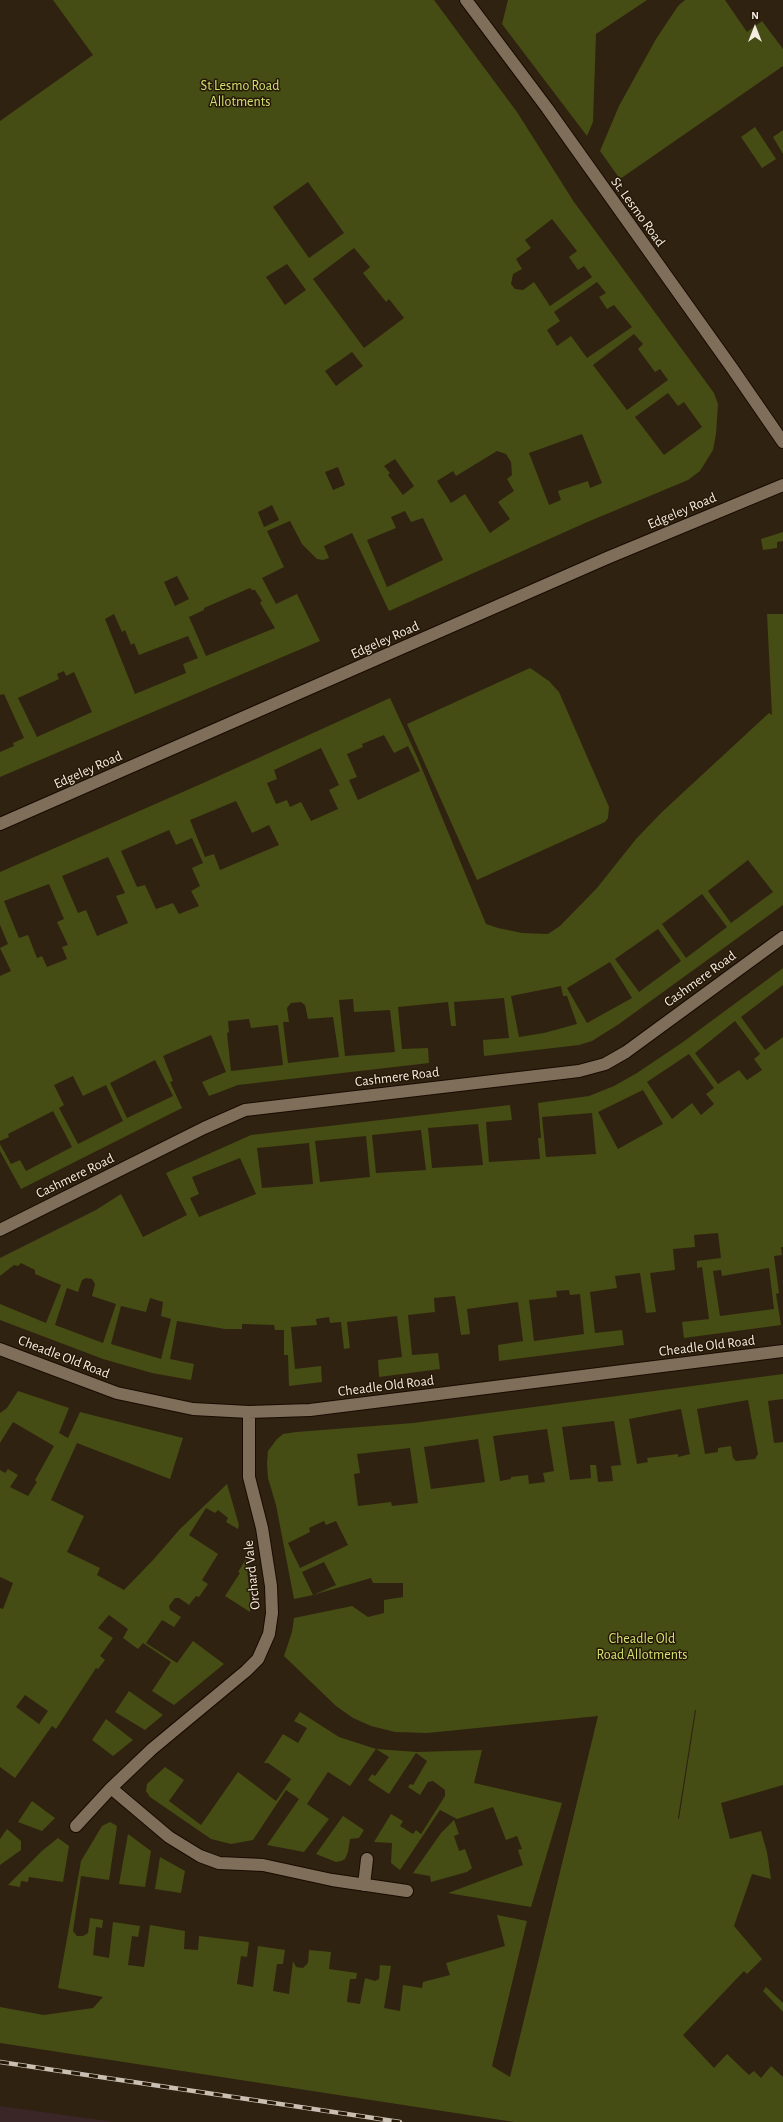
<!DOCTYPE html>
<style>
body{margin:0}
#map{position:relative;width:783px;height:2122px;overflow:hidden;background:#302210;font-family:"Alegreya Sans",sans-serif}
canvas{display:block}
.north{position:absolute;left:735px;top:8px;width:40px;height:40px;-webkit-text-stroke:3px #261807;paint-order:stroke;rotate:0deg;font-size:11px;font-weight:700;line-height:16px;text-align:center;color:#f5ece1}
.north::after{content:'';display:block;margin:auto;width:14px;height:18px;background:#f5ece1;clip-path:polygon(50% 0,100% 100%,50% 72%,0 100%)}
</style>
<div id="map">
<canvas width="783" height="2122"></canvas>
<div class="north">N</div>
</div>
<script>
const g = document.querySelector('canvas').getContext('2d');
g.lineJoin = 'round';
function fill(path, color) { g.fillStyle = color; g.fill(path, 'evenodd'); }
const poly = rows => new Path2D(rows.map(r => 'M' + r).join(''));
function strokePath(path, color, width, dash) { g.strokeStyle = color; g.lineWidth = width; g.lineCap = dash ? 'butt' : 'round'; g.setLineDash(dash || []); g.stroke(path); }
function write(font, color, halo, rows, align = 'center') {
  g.font = font + ' "Alegreya Sans",sans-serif'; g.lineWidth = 3; g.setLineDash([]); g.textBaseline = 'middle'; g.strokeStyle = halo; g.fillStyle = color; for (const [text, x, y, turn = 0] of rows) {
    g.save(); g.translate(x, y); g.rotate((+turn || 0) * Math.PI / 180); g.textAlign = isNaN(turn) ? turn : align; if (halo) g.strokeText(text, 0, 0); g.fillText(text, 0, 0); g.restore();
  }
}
fill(poly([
 [0,2106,114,2122,0,2122]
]), '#3a2627');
fill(poly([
 [53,0,434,0,517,112,574,202,714,393,718,404,716,434,713,450,700,471,688,480,585,523,389,611,352,533,324,546,329,558,323,560,317,559,302,544,290,521,267,531,284,567,262,578,276,604,297,594,320,641,0,777,0,752,14,746,13,743,24,738,4,694,0,695,0,121,93,55],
 [308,182,344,233,309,258,273,207],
 [552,219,577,251,569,257,578,270,584,266,592,277,550,306,534,282,523,290,515,289,511,284,513,274,522,269,516,259,531,248,525,240],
 [354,248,370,267,363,273,386,302,389,299,404,318,364,348,313,279],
 [287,264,306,290,285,305,266,277],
 [597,282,606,293,599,297,607,309,614,305,632,327,587,358,571,336,557,346,547,330,560,321,554,312],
 [634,334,643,344,638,349,655,372,660,369,668,380,627,410,593,365],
 [352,352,363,366,336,386,325,371],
 [668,393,678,406,684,402,702,427,664,455,635,417],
 [582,434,602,483,590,488,588,481,558,491,561,500,549,505,529,453],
 [497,451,506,454,511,462,512,475,507,479,514,491,498,502,510,519,490,533,465,494,451,503,437,481,453,471,456,476],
 [395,459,414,486,403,495,388,475,390,473,384,466],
 [338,467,345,485,333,490,325,472],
 [272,505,279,520,264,527,258,512],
 [405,511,411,522,423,518,443,560,387,587,367,540,396,528,391,517],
 [177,576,189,599,175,606,164,582],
 [250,588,252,590,255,590,262,601,260,603,275,628,206,656,189,617,204,610,204,608],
 [114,614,122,632,125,630,131,645,134,643,139,655,188,636,198,658,183,664,186,673,135,694,105,619],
 [64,671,66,676,74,672,92,712,37,737,18,698,59,679,57,674],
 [508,0,647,0,596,34,593,122,587,136,502,24],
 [685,0,725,0,747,32,762,21,783,49,783,66,620,179,600,151,619,106,656,39,678,6],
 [755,127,776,159,762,168,741,137],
 [783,130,783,154,773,137],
 [783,532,783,541,777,542,777,548,763,550,761,539],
 [767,614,783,614,783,905,619,1024,592,1041,579,1045,484,1056,483,1040,509,1038,504,998,454,1002,456,1026,451,1026,448,1002,398,1007,402,1049,428,1048,429,1063,238,1085,209,1096,202,1082,226,1072,211,1035,163,1056,173,1081,170,1082,182,1108,21,1189,0,1151,0,1144,11,1164,20,1160,26,1171,72,1147,53,1111,8,1134,9,1137,0,1141,0,976,11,971,0,948,8,944,0,925,0,872,201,784,390,698,418,759,486,924,498,928,522,933,548,934,560,926,597,888,636,839,662,812,769,713,772,715],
 [384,735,394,753,408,746,420,771,358,800,349,780,357,777,347,754,363,747,362,744],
 [321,748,339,785,329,790,338,809,311,821,301,802,290,807,287,800,276,804,267,783,277,779,274,770],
 [236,801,252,833,269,825,279,845,220,870,214,854,205,857,190,820],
 [169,830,176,845,192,838,203,863,192,868,200,886,191,891,199,906,179,914,173,903,156,909,145,885,137,887,121,851],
 [108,857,125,893,116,896,128,923,97,936,86,910,78,913,62,876],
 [748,860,773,892,731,923,708,891],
 [49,884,64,919,57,922,68,945,62,947,67,959,47,967,42,956,37,958,28,935,19,938,4,901],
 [702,894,727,927,686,958,662,924],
 [658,929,681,961,639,992,615,959],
 [610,962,632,998,587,1023,567,988],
 [561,986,563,996,567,996,577,1024,544,1033,519,1037,511,996],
 [353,999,354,1012,390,1010,395,1052,345,1056,339,1000],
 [301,1002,305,1005,308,1019,333,1017,339,1057,288,1063,283,1022,289,1022,287,1008,291,1003],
 [249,1019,251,1028,278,1025,283,1065,231,1071,227,1033,229,1032,228,1021],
 [155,1060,173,1096,127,1118,110,1083],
 [73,1076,83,1096,106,1085,123,1121,78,1144,59,1108,64,1105,54,1085],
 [530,668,549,681,559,692,609,807,608,818,605,822,477,880,407,724],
 [783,968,783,985,741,1017,765,1050,783,1037,783,1247,781,1247,782,1255,774,1256,779,1293,776,1294,781,1325,684,1338,682,1322,709,1319,702,1267,697,1268,697,1261,721,1258,718,1233,694,1235,695,1247,673,1249,675,1270,650,1273,656,1312,646,1313,640,1273,615,1276,617,1288,590,1292,595,1333,622,1330,624,1345,499,1361,498,1345,523,1341,518,1302,467,1309,470,1334,461,1335,455,1296,434,1298,435,1312,408,1315,412,1355,438,1353,440,1369,379,1377,378,1360,402,1357,397,1316,347,1322,350,1348,344,1349,341,1322,330,1323,329,1317,316,1319,317,1325,291,1327,295,1369,321,1366,322,1382,289,1386,288,1355,284,1355,284,1330,275,1330,274,1325,242,1324,242,1329,225,1329,177,1321,170,1359,194,1364,191,1380,152,1373,103,1359,0,1320,0,1304,46,1323,61,1285,35,1274,35,1270,21,1263,18,1266,14,1265,0,1276,0,1258,96,1210,121,1194,143,1237,187,1215,166,1173,251,1135,510,1105,512,1120,486,1122,489,1162,540,1159,538,1138,541,1138,538,1103,589,1096,614,1086,637,1073,683,1042],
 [735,1021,760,1054,754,1059,762,1070,747,1080,739,1070,718,1084,695,1053],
 [689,1054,714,1088,706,1094,714,1104,701,1115,692,1103,672,1119,647,1082],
 [643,1090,663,1124,618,1149,598,1112],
 [592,1113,596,1154,546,1157,542,1117],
 [478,1124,483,1165,432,1168,428,1128],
 [421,1130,426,1170,376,1173,372,1135],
 [366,1136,370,1177,320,1182,315,1141],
 [309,1143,313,1184,262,1188,257,1148],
 [240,1158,256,1194,199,1217,190,1198,199,1194,192,1177],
 [769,1268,774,1309,720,1316,713,1271,721,1270,722,1276],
 [86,1278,92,1279,95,1284,92,1296,116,1304,103,1343,55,1325,67,1288,78,1292,82,1280],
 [569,1290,570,1295,580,1294,584,1334,534,1341,529,1300,557,1297,556,1291],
 [150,1298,163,1302,161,1316,171,1319,161,1359,111,1344,121,1306,146,1312],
 [783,1374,783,1399,768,1401,774,1443,783,1442,783,1785,721,1803,730,1839,761,1831,767,1852,771,1879,752,1874,734,1926,762,1959,747,1974,744,1971,683,2035,714,2068,727,2054,749,2075,754,2071,761,2078,771,2066,783,2077,783,2122,514,2122,0,2043,0,2007,44,2015,93,2008,103,1997,58,1988,81,1861,102,1826,110,1822,117,1826,109,1880,81,1876,73,1931,77,1936,83,1936,88,1933,90,1918,103,1920,102,1928,96,1927,93,1955,109,1958,113,1922,140,1926,138,1937,132,1936,128,1965,144,1967,150,1925,185,1931,184,1949,198,1950,199,1936,249,1942,247,1957,241,1956,237,1984,253,1987,258,1946,285,1950,283,1964,277,1964,273,1991,289,1994,293,1961,296,1967,303,1968,308,1963,309,1950,331,1952,329,1969,357,1973,356,1979,350,1979,347,2002,360,2004,365,1978,375,1981,379,1979,380,1965,391,1966,384,2008,400,2011,403,1985,422,1988,423,1982,450,1975,446,1963,505,1946,497,1915,527,1921,492,2066,510,2077,598,1716,427,1733,395,1732,371,1726,353,1718,336,1706,284,1656,292,1632,294,1618,352,1606,368,1617,384,1613,384,1600,403,1597,403,1583,373,1583,371,1578,313,1595,294,1599,276,1505,268,1478,267,1463,268,1451,277,1439,283,1434,296,1432,413,1423],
 [748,1400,758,1454,755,1459,736,1461,733,1458,731,1446,718,1448,718,1452,705,1454,697,1409],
 [681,1409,690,1454,678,1457,678,1454,647,1458,648,1462,637,1464,629,1419],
 [614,1421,621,1465,611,1466,613,1481,598,1482,596,1465,590,1465,591,1478,570,1480,562,1427],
 [547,1429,554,1471,543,1473,545,1482,529,1484,528,1475,511,1477,511,1479,500,1481,493,1436],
 [478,1439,485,1482,431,1489,424,1447],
 [410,1448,418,1503,392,1506,391,1502,358,1506,354,1474,360,1473,357,1454],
 [324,1521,326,1525,336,1521,348,1545,300,1568,288,1543,310,1532,309,1528],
 [324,1562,336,1585,313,1595,302,1572],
 [695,1710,696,1710,679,1819,678,1818],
 [18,1391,69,1408,59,1433,68,1438,80,1412,183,1438,170,1479,77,1443,51,1500,84,1516,67,1552,100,1568,97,1575,124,1590,153,1560,180,1529,227,1484,239,1525,238,1529,226,1522,228,1518,218,1510,215,1513,206,1508,189,1535,218,1554,202,1580,208,1584,199,1597,196,1596,189,1605,179,1598,175,1598,169,1606,170,1610,181,1617,174,1627,162,1620,146,1643,177,1663,193,1641,224,1664,174,1705,152,1691,171,1662,143,1643,138,1649,123,1638,128,1629,109,1615,98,1628,113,1638,100,1656,105,1660,98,1669,96,1668,56,1729,52,1726,15,1778,0,1767,0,1608,3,1609,13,1583,0,1577,0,1470,5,1473,8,1469,18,1475,10,1487,28,1496,37,1482,35,1480,54,1446,13,1422,0,1443,0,1413,7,1408],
 [25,1695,48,1711,39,1724,16,1707],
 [246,1559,250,1599,250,1612,225,1596,240,1573,238,1572],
 [129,1691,163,1715,145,1730,115,1712],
 [300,1712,339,1737,376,1749,417,1752,482,1750,474,1783,562,1803,531,1907,448,1893,523,1865,518,1850,522,1849,517,1836,506,1840,493,1807,457,1819,440,1810,400,1870,391,1863,392,1843,374,1842,391,1814,403,1821,400,1826,413,1834,416,1830,421,1834,445,1796,445,1790,433,1781,428,1782,420,1795,408,1787,410,1784,413,1785,427,1761,416,1753,389,1794,368,1780,372,1774,375,1776,389,1757,376,1749,350,1786,328,1772,307,1804,329,1819,304,1852,267,1845,299,1799,286,1790,253,1840,231,1844,211,1839,150,1797,146,1791,147,1784,165,1767,184,1780,169,1801,201,1825,238,1772,276,1801,291,1779,268,1763,264,1763,283,1734,298,1743,307,1728,294,1721],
 [106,1719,133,1740,113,1756,92,1740],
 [32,1801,55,1818,42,1831,18,1822],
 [343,1816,364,1830,359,1838,350,1839,348,1852,345,1859,341,1861,336,1862,316,1854],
 [454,1820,459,1834,454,1836,459,1851,465,1849,472,1868,467,1872,431,1882,430,1876,413,1873,441,1833],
 [7,1829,21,1841,21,1850,0,1865,0,1839],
 [128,1834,151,1851,145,1887,119,1884],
 [58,1838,69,1846,63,1882,29,1877,28,1882,21,1881,20,1887,8,1885,43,1850],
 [160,1857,185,1871,181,1893,155,1889],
 [766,1987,783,2003,783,2012,763,1991]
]), '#454c14');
const street = poly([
 [466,0,547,108,732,368,783,442],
 [0,1230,204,1128,245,1110,579,1071,605,1064,626,1052,783,937],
 [0,1349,117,1393,193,1409,249,1412,310,1410,783,1351],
 [111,1788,169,1837,200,1856,219,1863,263,1865,332,1880,407,1891],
 [76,1826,111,1788,152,1749,246,1671,258,1659,269,1634,272,1613,271,1586,262,1528,249,1477,249,1412],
 [364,1885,367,1859]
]);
const secondary = poly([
 [0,824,607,558,783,485]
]);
strokePath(street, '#180b00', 14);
strokePath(secondary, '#180b00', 14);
strokePath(street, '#7f6e5a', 12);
strokePath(secondary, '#7f6e5a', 12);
const rail = poly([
 [0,2062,400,2122]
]);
strokePath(rail, '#c9bfb2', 4.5);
strokePath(rail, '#261807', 3, [9]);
write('14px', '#d2e370', '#261807', [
 ["St Lesmo Road",240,86],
 ["Allotments",240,102],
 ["Cheadle Old",642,1639],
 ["Road Allotments",642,1655]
]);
write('14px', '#f5ece1', '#261807', [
 ["St. Lesmo Road",638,212,54],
 ["Edgeley Road",682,511,-23],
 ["Edgeley Road",385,640,-24],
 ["Edgeley Road",88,770,-24],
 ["Cashmere Road",700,979,-36],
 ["Cashmere Road",397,1077,-7],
 ["Cashmere Road",75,1176,-26],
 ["Cheadle Old Road",707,1346,-7],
 ["Cheadle Old Road",64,1357,21],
 ["Cheadle Old Road",386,1386,-7],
 ["Orchard Vale",252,1575,-96]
]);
</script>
